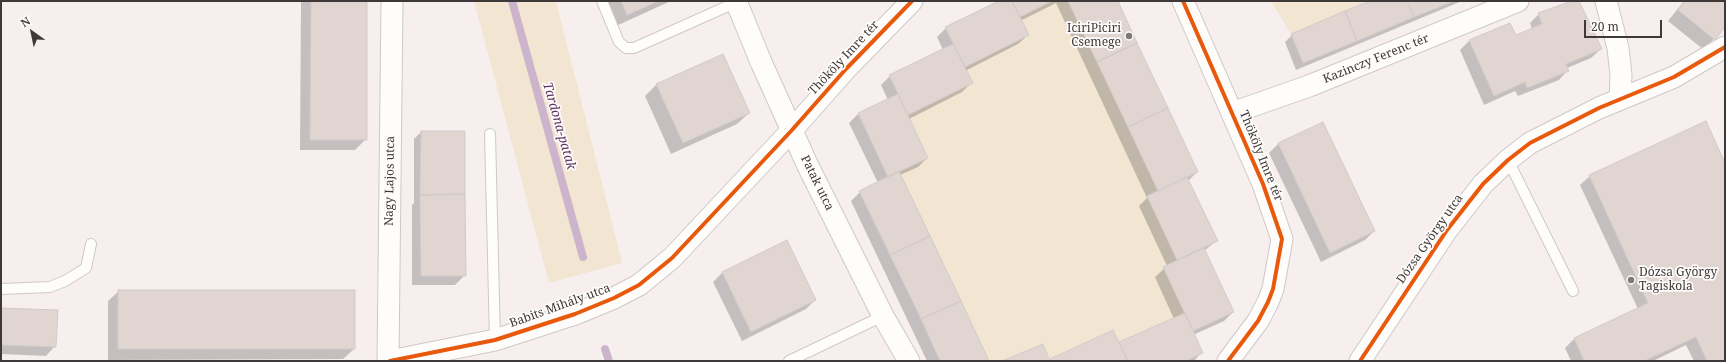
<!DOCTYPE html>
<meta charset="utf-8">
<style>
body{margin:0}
#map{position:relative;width:1726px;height:362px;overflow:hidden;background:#f6efee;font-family:"Noto Serif",serif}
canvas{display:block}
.frame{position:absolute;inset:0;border:2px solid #3e3938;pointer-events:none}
.north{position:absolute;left:12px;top:12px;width:40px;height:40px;-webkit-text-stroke:3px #fffcfc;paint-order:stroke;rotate:327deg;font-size:11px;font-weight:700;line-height:16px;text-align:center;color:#3e3938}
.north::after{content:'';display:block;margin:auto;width:14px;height:18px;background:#3e3938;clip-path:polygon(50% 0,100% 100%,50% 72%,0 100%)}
.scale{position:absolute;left:1584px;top:20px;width:78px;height:18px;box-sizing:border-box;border:2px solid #3e3938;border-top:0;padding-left:5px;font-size:12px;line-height:14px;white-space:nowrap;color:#3e3938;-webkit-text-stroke:3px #fffcfc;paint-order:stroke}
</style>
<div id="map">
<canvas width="1726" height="362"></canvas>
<div class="frame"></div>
<div class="north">N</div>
<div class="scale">20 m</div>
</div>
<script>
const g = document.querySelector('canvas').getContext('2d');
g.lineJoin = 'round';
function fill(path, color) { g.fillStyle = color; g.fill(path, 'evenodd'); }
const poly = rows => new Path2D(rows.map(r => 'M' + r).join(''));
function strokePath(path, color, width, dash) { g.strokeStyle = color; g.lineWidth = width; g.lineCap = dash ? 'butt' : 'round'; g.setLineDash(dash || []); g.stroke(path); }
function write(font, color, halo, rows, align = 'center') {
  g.font = font + ' "Noto Serif",serif'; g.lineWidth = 3.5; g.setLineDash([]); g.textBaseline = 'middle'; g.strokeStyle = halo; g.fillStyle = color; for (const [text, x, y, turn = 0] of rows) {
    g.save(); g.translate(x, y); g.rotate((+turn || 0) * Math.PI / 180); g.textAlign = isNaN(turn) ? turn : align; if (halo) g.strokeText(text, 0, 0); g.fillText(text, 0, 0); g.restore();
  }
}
fill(poly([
 [474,1,556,1,622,263,549,283],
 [1052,1,1068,1,1158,191,1147,196,1177,260,1163,267,1185,313,1119,342,1113,330,1050,359,1043,344,1002,361,989,361,899,171,928,158,908,115,972,83,965,67,1029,36,1020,17],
 [1271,1,1370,1,1291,34]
]), '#f2e5d2');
fill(poly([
 [301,1,366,1,366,139,355,150,300,150],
 [604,1,671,1,616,26],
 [998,1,1116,1,1197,172,1188,181,1216,241,1204,251,1233,312,1224,321,1193,335,1201,353,1194,361,1005,361,1049,360,1113,331,1119,344,1174,319,1155,277,1167,266,1139,206,1147,198,1056,3,1020,21,1028,35,1018,44,965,71,971,83,962,92,909,119,927,158,918,167,900,175,988,361,927,361,851,201,860,192,878,183,849,123,858,114,888,100,881,85,890,76,943,50,937,37,946,28],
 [1373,1,1462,1,1296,70,1285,42,1292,35],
 [1575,1,1578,1,1601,49,1591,58,1567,68,1568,70,1559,80,1518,96,1515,91,1484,105,1460,50,1469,41,1516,37,1532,29,1530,23,1539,14],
 [1684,1,1725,1,1725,26,1704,50,1668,21],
 [722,55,749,113,737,124,671,154,645,96,656,85],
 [1323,123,1374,231,1365,240,1321,262,1269,153,1278,144],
 [421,132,464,276,455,285,412,285,412,205,414,203,414,139],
 [1725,165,1725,361,1694,361,1686,345,1653,361,1571,361,1565,348,1574,339,1638,309,1580,185,1590,176],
 [722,273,815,300,806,309,742,341,713,282],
 [119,291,354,349,343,359,108,360,108,301],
 [1,309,55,346,46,356,1,354]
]), '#0003');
strokePath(poly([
 [512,1,583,257],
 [605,349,609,361]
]), '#ccb4cc', 8);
const building = poly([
 [311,1,367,1,367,140,310,140,311,1],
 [621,1,659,1,627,15,621,1],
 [999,1,1012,1,1029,35,965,67,945,27,999,1],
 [1012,1,1052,1,1020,17,1012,1],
 [1068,1,1118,1,1137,43,1097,62,1068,1],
 [1370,1,1407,1,1414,17,1357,41,1345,11,1370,1],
 [1407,1,1454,1,1414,17,1407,1],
 [1572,1,1579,1,1602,49,1566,64,1569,71,1527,88,1525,82,1494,96,1469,40,1510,23,1516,35,1542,24,1538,13,1572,1],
 [1685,1,1725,1,1725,27,1715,40,1678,10,1685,1],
 [1345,11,1357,41,1303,63,1291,34,1345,11],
 [1137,43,1168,108,1128,127,1097,62,1137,43],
 [953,44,973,83,908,115,889,75,953,44],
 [723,54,750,113,683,143,656,84,723,54],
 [898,94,928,158,888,177,858,113,898,94],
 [1168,108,1198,172,1158,191,1128,127,1168,108],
 [1706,121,1725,163,1725,361,1707,361,1696,337,1644,361,1584,361,1574,338,1648,303,1589,175,1706,121],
 [1323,122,1375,231,1330,253,1278,143,1323,122],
 [421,131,465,131,465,194,420,195,421,131],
 [899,171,930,236,890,255,859,191,899,171],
 [1187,177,1218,241,1177,260,1147,196,1187,177],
 [465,194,466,276,421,276,420,195,465,194],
 [930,236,961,301,921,319,890,255,930,236],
 [787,240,816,300,751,332,722,272,787,240],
 [1204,248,1234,312,1193,331,1163,267,1204,248],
 [118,290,355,290,355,349,118,349,118,290],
 [961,301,989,361,940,361,921,319,961,301],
 [1,308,58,310,56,347,1,345,1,308],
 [1185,313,1203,353,1186,361,1128,361,1119,342,1185,313],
 [1113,330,1128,361,1050,361,1050,359,1113,330],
 [1043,344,1050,361,1002,361,1043,344]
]);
fill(building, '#e0d5d1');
strokePath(building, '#d0cbca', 1);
const lane = poly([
 [602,1,619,42,626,48,634,48,737,2],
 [490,134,495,340],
 [1508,160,1573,291],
 [1,289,50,287,65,281,86,268,91,244],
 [789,361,883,316]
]);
const street = poly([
 [736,1,761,62,807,164,883,316,909,361],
 [1183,1,1263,184,1282,239,1273,289,1268,302,1258,321,1228,361],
 [1606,1,1618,48,1621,75,1620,99],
 [1232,113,1309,86,1518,1],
 [388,361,392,1],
 [390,361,495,340,575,314,614,298,639,285,672,258,792,130,845,70,912,1],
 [1360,361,1447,230,1483,184,1508,160,1530,143,1599,108,1674,77,1725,47]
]);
strokePath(lane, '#cec8c8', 12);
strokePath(street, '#cec8c8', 23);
strokePath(lane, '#fefdfc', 10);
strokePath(street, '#fefdfc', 21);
strokePath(poly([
 [1183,1,1263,184,1282,239,1273,289,1268,302,1258,321,1228,361],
 [390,361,495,340,575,314,614,298,639,285,672,258,792,130,845,70,912,1],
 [1360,361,1447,230,1483,184,1508,160,1530,143,1599,108,1674,77,1725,47]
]), '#e8590c', 4);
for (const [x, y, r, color] of [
 [1129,36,4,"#7e7978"],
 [1631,280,4,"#7e7978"]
]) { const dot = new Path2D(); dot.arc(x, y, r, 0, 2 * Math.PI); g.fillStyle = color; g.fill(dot); strokePath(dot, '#fffcfc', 1.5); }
write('12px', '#3e3938', '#fffcfc', [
 ["IciriPiciri",1121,29],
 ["Csemege",1121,43],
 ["Dózsa György",1639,273,"left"],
 ["Tagiskola",1639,287,"left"]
], 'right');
write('12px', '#3e3938', '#fffcfc', [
 ["Thököly Imre tér",844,58,-47],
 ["Kazinczy Ferenc tér",1376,59,-22],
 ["Thököly Imre tér",1261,156,68],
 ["Nagy Lajos utca",390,181,-89],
 ["Patak utca",817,183,64],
 ["Dózsa György utca",1430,239,-55],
 ["Babits Mihály utca",560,306,-20]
]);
write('italic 13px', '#5d3461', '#fffcfc', [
 ["Tardona-patak",559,126,74]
]);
</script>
